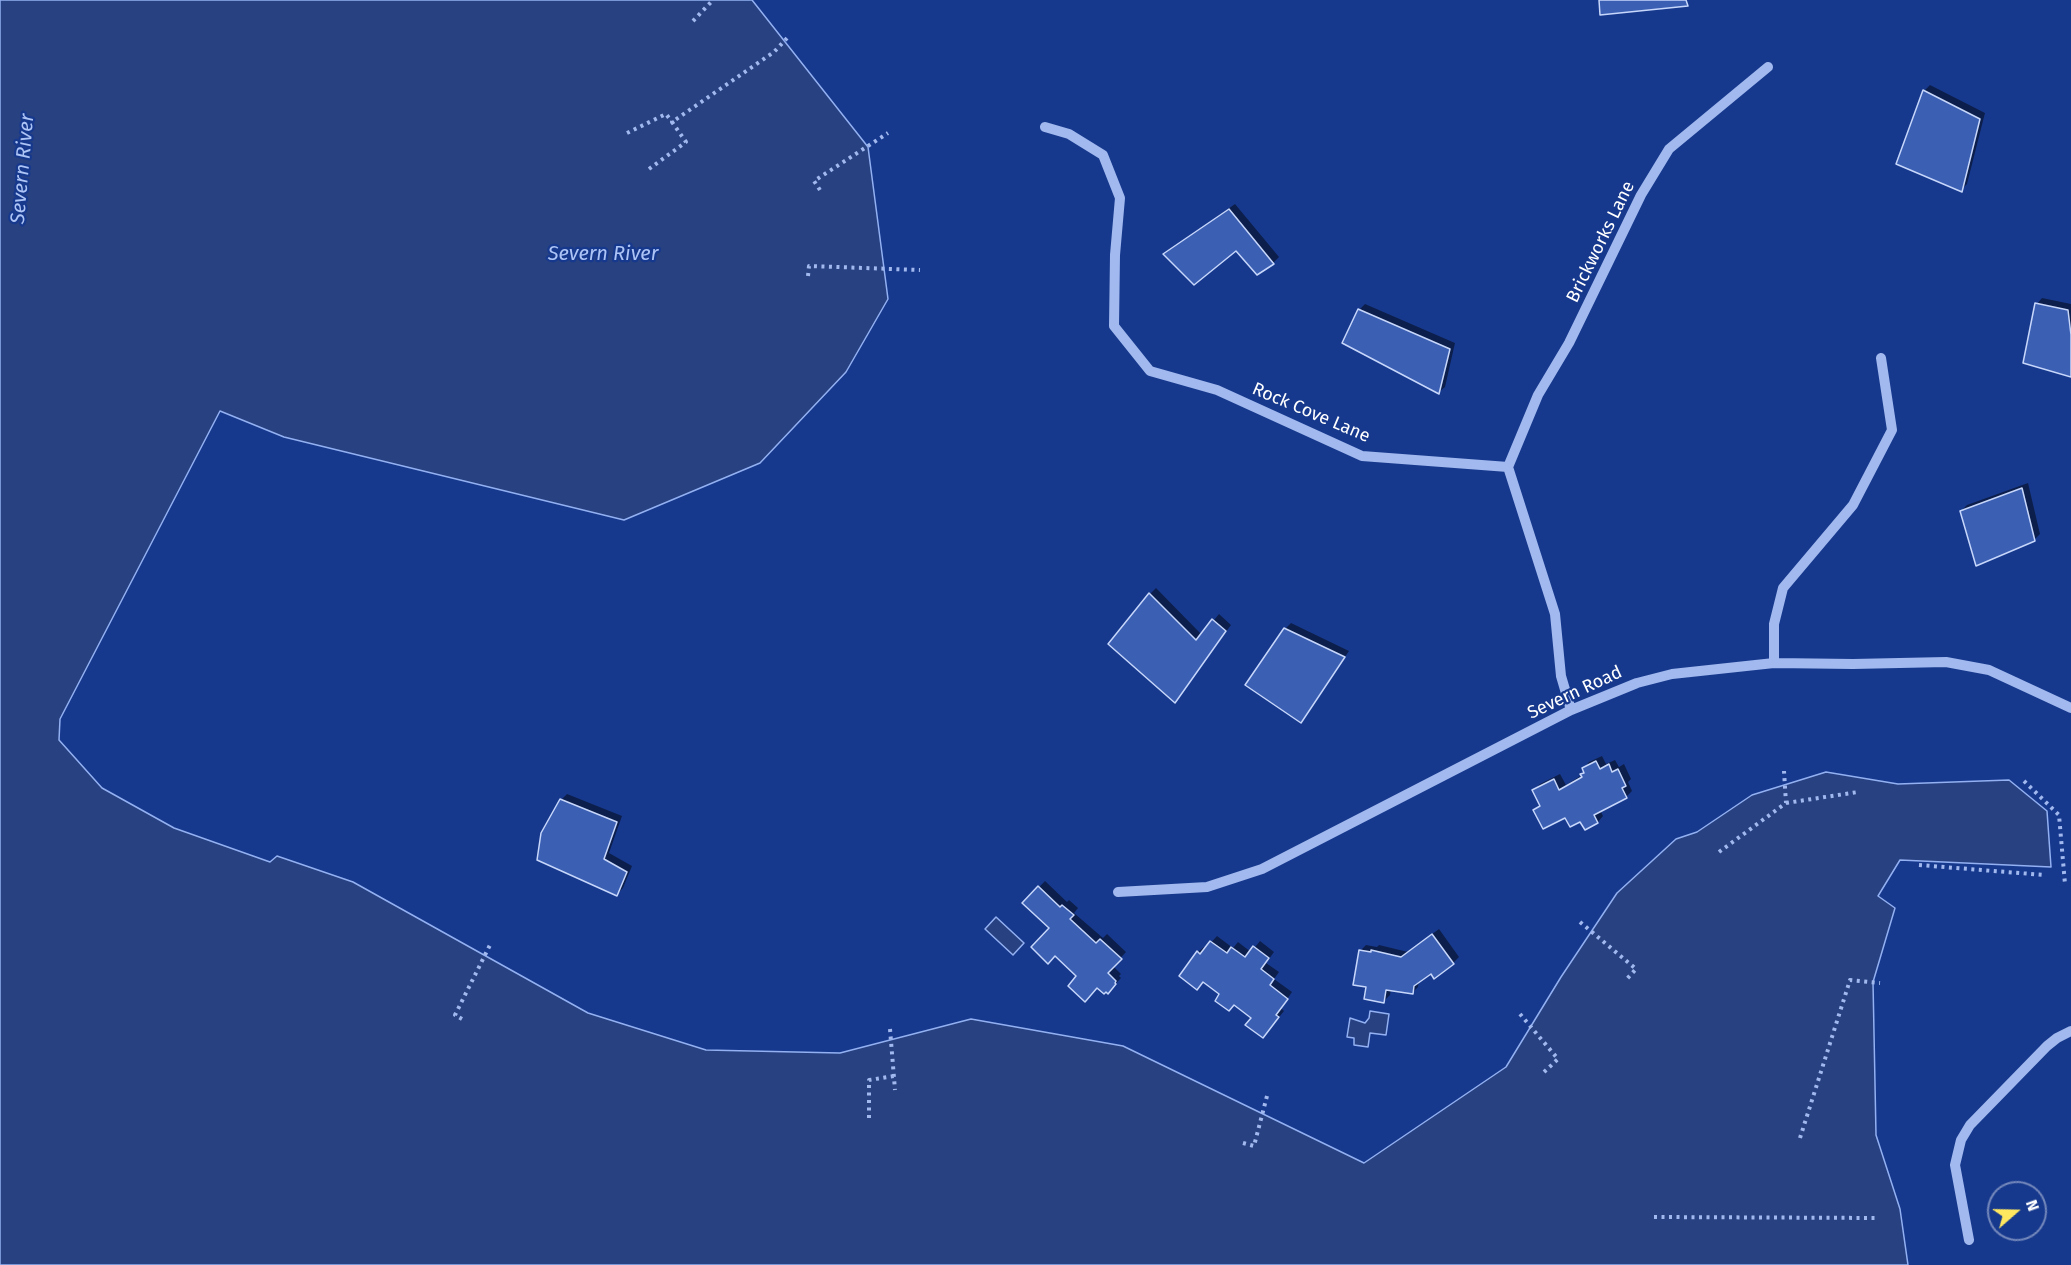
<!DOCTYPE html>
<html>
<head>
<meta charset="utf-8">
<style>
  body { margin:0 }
  #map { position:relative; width:2071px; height:1265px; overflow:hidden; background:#17398d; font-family:"Fira Sans",sans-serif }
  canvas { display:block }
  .north { position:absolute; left:1987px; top:1181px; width:60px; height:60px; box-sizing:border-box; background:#17398d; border:2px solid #7488bb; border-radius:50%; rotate:70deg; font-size:16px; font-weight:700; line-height:24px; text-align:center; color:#fff }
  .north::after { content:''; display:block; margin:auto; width:21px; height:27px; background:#ffe85f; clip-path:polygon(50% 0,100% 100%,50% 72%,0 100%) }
</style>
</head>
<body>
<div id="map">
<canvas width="2071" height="1265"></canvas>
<div class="north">N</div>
</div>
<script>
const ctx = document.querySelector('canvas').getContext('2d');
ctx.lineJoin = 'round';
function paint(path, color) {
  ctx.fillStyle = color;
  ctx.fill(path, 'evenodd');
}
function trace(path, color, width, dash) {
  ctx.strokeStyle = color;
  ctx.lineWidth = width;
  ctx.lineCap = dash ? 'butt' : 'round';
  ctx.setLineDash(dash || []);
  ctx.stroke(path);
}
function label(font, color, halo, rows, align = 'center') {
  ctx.font = font + ' "Fira Sans",sans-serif';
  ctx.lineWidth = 4.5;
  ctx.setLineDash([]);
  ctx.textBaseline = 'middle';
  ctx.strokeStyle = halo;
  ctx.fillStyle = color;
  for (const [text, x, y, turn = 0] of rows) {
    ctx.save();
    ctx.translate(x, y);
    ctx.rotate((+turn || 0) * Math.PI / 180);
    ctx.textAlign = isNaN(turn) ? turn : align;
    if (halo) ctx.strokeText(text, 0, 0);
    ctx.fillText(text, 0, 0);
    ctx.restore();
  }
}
const water = new Path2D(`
  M0,0H752L868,147L888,299L846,372L760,463L624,520L284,437L220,411L60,719L59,740L102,788L174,828L270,862L277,856L353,882L588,1013L706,1050L840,1053L971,1019L1123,1046L1364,1163L1506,1067L1561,977L1617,893L1676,839L1697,832L1752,795L1826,772L1898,784L2009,780L2047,811L2051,867L1900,860L1878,896L1895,908L1873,982L1876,1135L1900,1209L1908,1265H0Z
  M996,917L1024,943L1013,955L985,929Z
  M1370,1011L1389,1014L1386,1035L1370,1033L1368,1047L1354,1045V1038L1347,1037L1350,1018L1365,1023L1369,1018Z`);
const shadow = new Path2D(`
  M1930,85L1985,113L1967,184L1961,190L1924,91Z
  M1235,204L1279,257L1273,263L1236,249L1165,254Z
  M2042,298L2071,304V376L2037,304Z
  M1365,304L1455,343L1445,387L1439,392L1359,310Z
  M2028,483L2040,534L2034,540L1961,511L1967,505Z
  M1156,588L1202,635L1219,614L1231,625L1175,701L1150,594Z
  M1291,623L1349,651L1301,721L1285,629Z
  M1602,756L1606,764L1615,760L1619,767L1624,764L1631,779L1628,782L1632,791L1626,797L1600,810L1603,816L1598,822L1535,810L1541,804L1534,790L1540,784L1560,774L1566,785L1582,775L1585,772L1584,768L1589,762Z
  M567,794L622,816L609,853L632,866L623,888L617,894L542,834L561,800Z
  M1045,881L1067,902L1069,900L1078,908L1074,913L1103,938L1107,934L1126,952L1113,966L1121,974L1119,976L1121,978L1108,992L1079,976L1051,928L1024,903Z
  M1439,929L1459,957L1453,963L1434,976L1431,972L1419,980L1418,987L1412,993L1391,989L1390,995L1384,1001L1367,986L1360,951L1366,945L1377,947L1379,945L1408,952Z
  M1217,936L1233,948L1238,942L1251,952L1260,941L1274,952L1266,963L1279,972L1274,979L1292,992L1281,1008L1284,1011L1263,1037L1253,1018L1222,994L1198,952L1204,947L1206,948Z`);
const building = new Path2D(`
  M1599,0H1686L1688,6L1600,15Z
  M1923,90L1980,119L1962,192L1896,164Z
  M1229,209L1274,264L1257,275L1236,251L1194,285L1163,254Z
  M2035,303L2068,310L2071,335V377L2023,363Z
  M1358,309L1450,349L1439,394L1342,343Z
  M2022,488L2035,541L1976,566L1960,511Z
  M1149,593L1196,640L1212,619L1226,631L1175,703L1108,644Z
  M1284,628L1345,657L1301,723L1245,685Z
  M1596,761L1600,769L1609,764L1612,772L1618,769L1626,786L1622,788L1627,798L1594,815L1598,823L1585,830L1580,822L1570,827L1565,818L1543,829L1533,810L1540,806L1532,790L1554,779L1559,790L1582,777L1580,774L1584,773L1582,768Z
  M560,799L617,822L604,859L627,872L617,896L537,860L541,833Z
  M1038,886L1060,907L1062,905L1074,915L1070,919L1096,943L1100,939L1122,959L1108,973L1116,981L1115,983L1116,984L1108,994L1106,992L1104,994L1097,988L1085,1002L1068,986L1076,976L1055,956L1048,964L1031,947L1049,928L1022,903Z
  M1432,934L1454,964L1434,979L1431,974L1414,986L1413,994L1386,990L1384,1003L1364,999L1366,987L1353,985L1359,950L1371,952V950L1401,957Z
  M1210,941L1227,953L1231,947L1245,957L1253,946L1269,958L1261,969L1274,979L1270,985L1288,999L1276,1015L1279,1017L1263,1038L1245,1025L1251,1018L1234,1005L1229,1011L1215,1001L1219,994L1203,982L1197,990L1179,976L1197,951L1200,954Z`);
const path = new Path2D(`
  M693,21L713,0
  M627,133L666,114L672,122
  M649,169L686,142L672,122L774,52L788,37
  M820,190L814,181L888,133
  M808,276L809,266L920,270
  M2024,781L2059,815L2065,884
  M1786,803L1858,792
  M1719,852L1786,803L1784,771
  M1919,865L2044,875
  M1580,922L1636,969L1626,980
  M1520,1014L1558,1059L1543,1073
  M462,1019L455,1015L490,945
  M890,1029L895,1090
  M869,1118V1080L894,1076
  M1800,1138L1850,980L1880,983
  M1243,1143L1254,1146L1267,1096
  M1654,1217L1879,1218`);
const minor = new Path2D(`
  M1045,127L1069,134L1103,155L1120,198L1115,255L1114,326L1150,371L1217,390L1362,456L1508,467
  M1508,467L1538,395L1569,343L1641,195L1669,149L1768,67
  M1508,467L1555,614L1561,676L1571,710
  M1774,663V624L1783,588L1853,505L1892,430L1881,358
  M1118,892L1207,887L1262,869L1571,710L1637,683L1672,674L1774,663L1853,664L1946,662L1989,670L2071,708
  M1969,1240L1955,1165L1961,1140L1970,1125L2047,1046L2057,1038L2071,1031`);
const streetNames = [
  ["Brickworks Lane",1601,242,-64],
  ["Rock Cove Lane",1311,413,23],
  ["Severn Road",1575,693,-25]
];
const waterNames = [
  ["Severn River",23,169,-85],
  ["Severn River",603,254]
];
paint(water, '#284180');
trace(water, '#93b1f2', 1.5);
paint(shadow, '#0007');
paint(building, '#3b5fb3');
trace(building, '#c7d7fb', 1.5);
trace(path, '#a1b9ef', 4, [3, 4.5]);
trace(minor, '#a1b9ef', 10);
label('18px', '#fff', '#17398d', streetNames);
label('italic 20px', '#adc4f6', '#17398d', waterNames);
</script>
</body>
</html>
